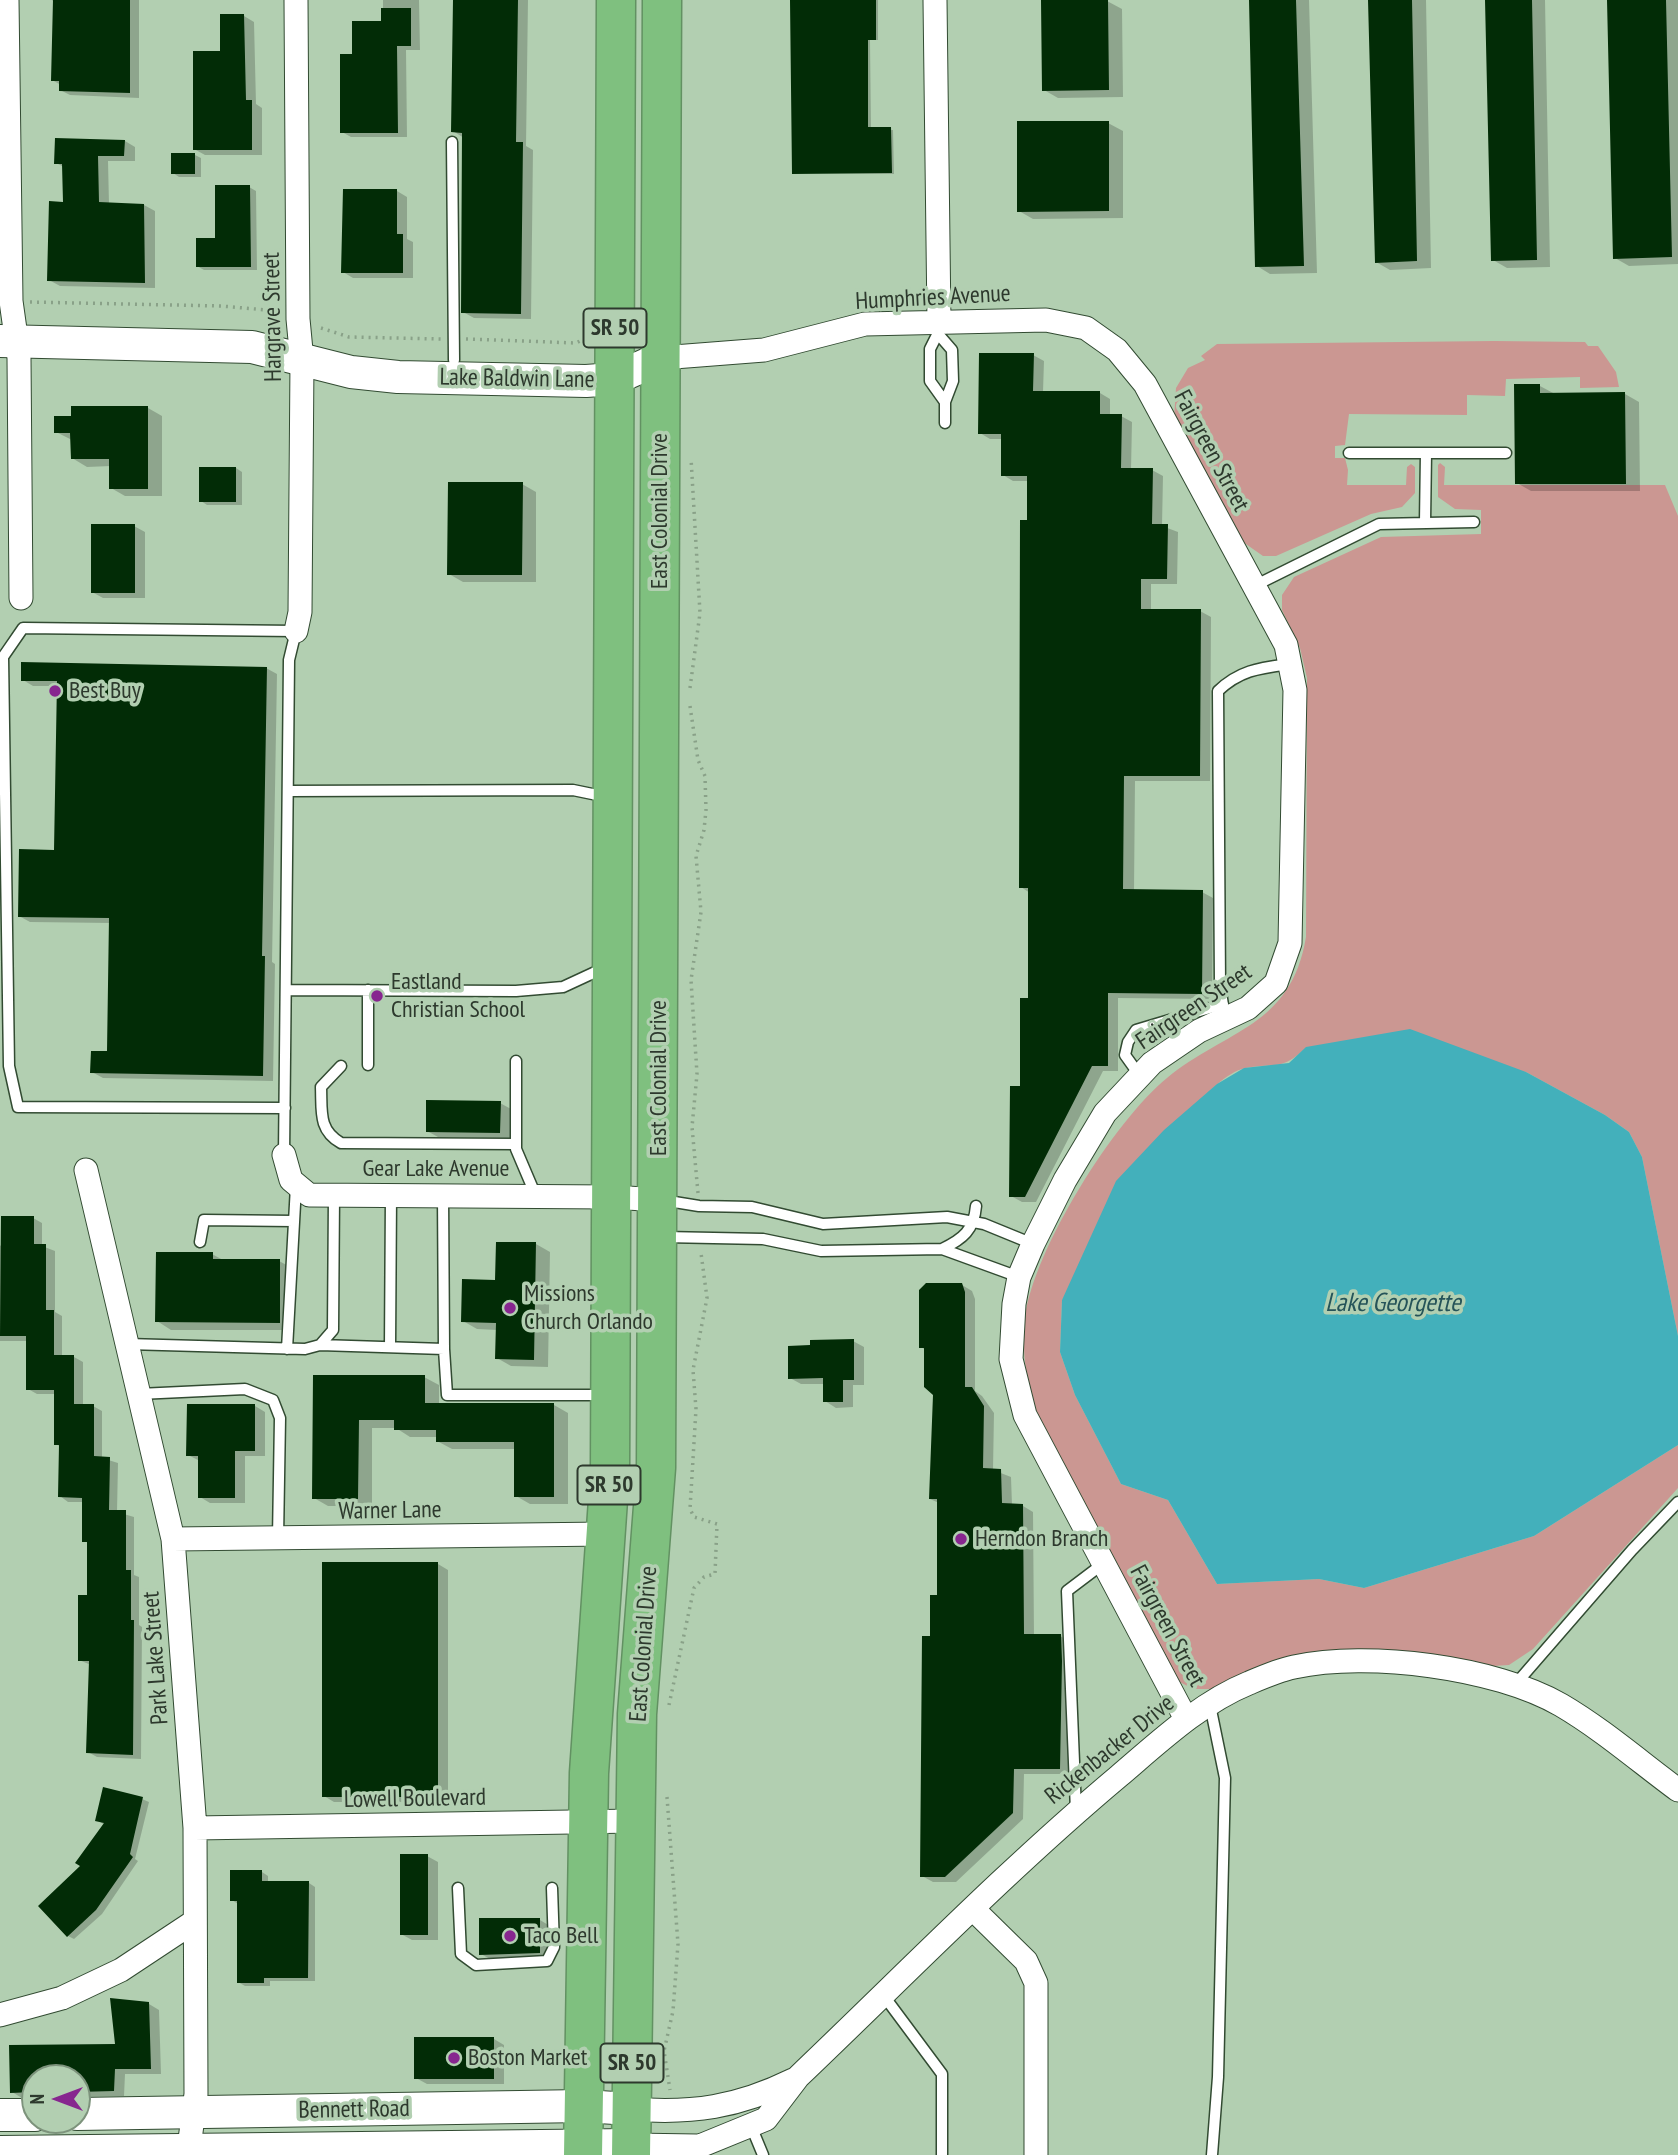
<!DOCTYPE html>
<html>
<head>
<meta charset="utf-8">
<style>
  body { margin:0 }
  #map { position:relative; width:1678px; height:2155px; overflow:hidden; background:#b2cfb1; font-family:"PT Sans Narrow",sans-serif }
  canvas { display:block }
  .north { position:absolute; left:21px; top:2064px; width:70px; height:70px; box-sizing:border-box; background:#b2cfb1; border:2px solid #7d937c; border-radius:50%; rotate:270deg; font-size:19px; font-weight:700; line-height:28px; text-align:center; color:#2d392d }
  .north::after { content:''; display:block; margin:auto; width:24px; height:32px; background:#87268f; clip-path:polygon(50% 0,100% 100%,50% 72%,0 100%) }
</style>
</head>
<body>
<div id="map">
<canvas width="1678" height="2155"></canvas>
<div class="north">N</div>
</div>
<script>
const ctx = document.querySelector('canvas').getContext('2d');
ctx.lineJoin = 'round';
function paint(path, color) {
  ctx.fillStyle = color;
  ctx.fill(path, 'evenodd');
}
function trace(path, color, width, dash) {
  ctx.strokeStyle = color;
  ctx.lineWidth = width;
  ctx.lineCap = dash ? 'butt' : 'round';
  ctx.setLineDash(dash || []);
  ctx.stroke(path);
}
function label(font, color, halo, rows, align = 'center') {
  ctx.font = font + ' "PT Sans Narrow",sans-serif';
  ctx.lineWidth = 7;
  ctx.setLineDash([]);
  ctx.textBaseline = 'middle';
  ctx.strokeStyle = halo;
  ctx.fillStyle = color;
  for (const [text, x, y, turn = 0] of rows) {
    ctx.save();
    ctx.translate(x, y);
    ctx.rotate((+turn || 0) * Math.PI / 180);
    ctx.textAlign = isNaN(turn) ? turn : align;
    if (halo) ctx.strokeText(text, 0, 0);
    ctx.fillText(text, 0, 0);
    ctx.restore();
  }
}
const green = new Path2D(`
  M1494,341L1585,342L1588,346H1598L1616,372L1619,387L1580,388V377L1506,379L1505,396L1467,395V415L1349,414L1345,445L1335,446V458H1345L1348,470L1347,485H1406L1407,467L1411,464L1415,467V493L1402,507L1371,514L1276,556H1263L1243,542L1174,418L1176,388L1188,368L1205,360L1201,356L1217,344Z
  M1440,463L1445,467L1444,485H1665L1678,516V1336L1642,1157L1629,1132L1605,1115L1526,1072L1307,1047C1280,1072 1277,1062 1246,1068C1225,1072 1207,1095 1192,1109L1062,1300L1060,1352L1075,1395L1121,1484L1168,1500L1217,1584L1319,1579L1364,1588L1534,1536L1678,1445V1488L1533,1649L1509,1665L1493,1666L1407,1652L1211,1689H1193L1176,1680L1039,1421C1027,1387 1021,1354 1025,1317C1034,1249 1114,1121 1167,1078C1227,1029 1291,1027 1306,937L1307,678L1300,648L1282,610V595L1294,577L1381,537L1481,534V510L1455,509L1438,497V465Z`);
const water = new Path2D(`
  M1410,1029L1526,1072L1605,1115L1629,1132L1642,1157L1678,1336V1445L1534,1536L1364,1588L1319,1579L1217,1584L1168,1500L1121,1484L1075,1395L1060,1352L1062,1300L1116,1181L1164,1130L1217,1084L1244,1068L1289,1063L1306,1047Z`);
const shadow = new Path2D(`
  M52,0H139V98L70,95L60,90L61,85L52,80L54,2Z
  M383,0H419L420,50H406L407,137H351L342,132L354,56L383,23Z
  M454,0H528L526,146L533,150L531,319L474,318L463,312L464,138L453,131Z
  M792,0H878V40H870L871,129L893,130L894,174L793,173Z
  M1251,0H1309L1317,273L1270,274L1257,266Z
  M1369,0H1426L1431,268L1390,270L1376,262Z
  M1487,0H1545L1550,267L1507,268L1493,260Z
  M1609,0H1678V264L1629,266L1615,258Z
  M1107,1L1122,9L1123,97L1058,98L1044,90Z
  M244,16L254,22L256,104L262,108V155H205L194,149L222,53Z
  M1108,123L1123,131V218L1033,219L1019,211Z
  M125,141L135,147V161H108L109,204L144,205L155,211V288L60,286L49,280L65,203L64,167L56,163Z
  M195,155L201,158V177H179L173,173Z
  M249,187L256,191L257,270H204L197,266Z
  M397,191L407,197V239L413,242V278H353L343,272Z
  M1033,355L1044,361L1043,392L1100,393L1110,399V415L1121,416L1132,422L1131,470H1152L1163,476L1162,526L1178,532L1177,584H1151V611H1200L1211,617L1210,781H1135L1134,891L1202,892L1213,898L1212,999L1118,998V1071H1103L1036,1202H1022L1011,1196L1029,1000L1030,893L1021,887L1029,481H1013L1003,475V439H990L980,433Z
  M1540,386L1555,394H1625L1639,402L1640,491H1531L1517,483Z
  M148,408L162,416V496H125L111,488V466L87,467L72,458V440L56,432Z
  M236,468L242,472V505H207L201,501Z
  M522,484L536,492V582H463L449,574Z
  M134,526L145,532V598H103L92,592Z
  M266,668L277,674L272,962L275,964L273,1081L103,1078L92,1072L108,1053L111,923L30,922L19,916L56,852L59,686H33L23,680Z
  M500,1103L511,1109L510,1138L438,1137L427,1131Z
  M33,1218L42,1223V1246L55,1251V1312L62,1316V1357H74L83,1362V1406H93L102,1411V1458L118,1463L117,1512L134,1517V1575L139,1577V1625L142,1627L141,1759L97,1757L88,1752L91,1665L79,1660L89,1597V1543L84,1541V1502H68L60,1496L61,1447L56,1444V1394H37L28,1389V1341H0V1246Z
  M536,1244L550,1252L548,1367L511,1366L497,1358V1330L477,1329L463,1321Z
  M212,1254L223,1260L279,1261L294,1269L293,1330H171L157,1321Z
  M962,1285L972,1291L975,1299V1391L982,1396L994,1413L993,1470L1011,1477L1012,1505L1023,1506L1033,1512L1034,1636H1060L1071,1642L1070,1774H1024L1023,1819L956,1882H933L922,1876L932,1638L938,1597L939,1503L930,1499L935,1394L926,1350L921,1347Z
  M853,1341L864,1347V1385H853V1407L836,1408L825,1401V1384H801L790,1378Z
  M314,1376L424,1377L439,1385V1405H554L568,1413V1504H530L516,1496V1449H452L437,1441V1437H410L396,1428H372V1506H328L314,1498Z
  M255,1406L265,1412V1456H245V1503H210L200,1497V1461L188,1455Z
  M438,1564L448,1570V1802H334L324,1796Z
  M142,1799L149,1802L135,1859L138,1861L102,1914L74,1939L68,1936L83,1866L105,1825L97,1820Z
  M427,1856L438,1862V1940H412L401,1934Z
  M262,1872L268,1876V1883H309L315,1887V1981H270V1986H245L238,1982V1904L232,1900Z
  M540,1920L550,1926V1959L492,1960L481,1954Z
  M149,2004L159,2010L161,2074H125L124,2096L77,2097V2078H35V2097L22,2098L12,2092L11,2047L117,2046Z
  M494,2039L504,2045V2084H427L416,2078Z`);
const building = new Path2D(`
  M53,0H130V93L59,91V81H51Z
  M453,0H518L516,142H523L521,314L461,313L462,133L451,132Z
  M790,0H876V40H868V127H891L892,173L792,174Z
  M1041,0H1108L1109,90L1042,91Z
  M1249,0H1296L1304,266L1255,267Z
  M1368,0H1412L1417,261L1375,263Z
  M1485,0H1532L1537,260L1491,261Z
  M1607,0H1666L1672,257L1613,259Z
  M381,8H411V46H397L398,133H340V54H352V21H381Z
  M220,14H244L246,100H252V150H193V51H220Z
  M1017,121H1109V211L1017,212Z
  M55,138L125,140L124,156H98L99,202L144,204L145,283L47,281L49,201L63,202L62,164H54Z
  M171,153H195V174H171Z
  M215,185H250L251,267H196V238H215Z
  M343,189H397V234H403V273H341Z
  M979,353H1034L1033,391H1100V414H1122L1121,468H1153L1152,524H1168L1167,579H1141V609H1201L1200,776H1124L1123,889L1203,890L1202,994L1108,993V1066H1092L1025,1197H1009L1010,1086H1020V998H1028V888H1019L1020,520H1027V476H1001V434H978Z
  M1514,384H1540V393L1625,392L1626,484H1515Z
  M71,406H148V489H109V459H71L70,433H54V416H71Z
  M199,467H236V502H199Z
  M448,482H523L522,575H447Z
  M91,524H135V593H91Z
  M21,662L267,667L262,956H265L263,1076L90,1073L91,1051H107L109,918L18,917L19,849L54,850L57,681H21Z
  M426,1100L501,1101L500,1133L426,1132Z
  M1,1216H34V1244H46V1310H54V1355H74V1404H94V1456L110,1457L109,1510H126V1570H131V1620H134L133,1755L86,1753L89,1661H78V1595H87V1542H82V1498L58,1497L59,1445H54V1390H26V1336H0Z
  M496,1242H536L534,1360L495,1359L496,1323L461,1322L462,1279L495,1280Z
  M156,1252H213V1259H280V1323L155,1322Z
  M926,1283H962L965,1292V1387H972L984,1406L983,1468L1001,1469L1002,1503L1023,1504L1024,1634H1061L1062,1661L1060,1769H1014L1013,1813L945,1877H920L922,1636H930V1595H937V1499H929L933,1395L924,1387V1348H919V1290Z
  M854,1339V1380H843V1402H823V1378L788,1379V1346L810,1345V1340Z
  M313,1375H425V1403H554V1497H514V1442H436V1430H394V1420H359L358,1499H312Z
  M187,1404H255V1451H235V1498H198V1456H186Z
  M322,1562H438V1797H322Z
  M103,1787L143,1797L130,1854L133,1857L96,1910L67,1937L38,1906L80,1866L75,1863L104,1823L95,1821Z
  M400,1854H428V1935H400Z
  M230,1870H262V1881H309L308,1978H264V1983H237V1901H230Z
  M479,1918H540V1953L479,1955Z
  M110,1998L149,2002L151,2069H115L114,2091L77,2092V2078H35V2092L10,2093L9,2045L115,2044Z
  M414,2037H494V2079H414Z`);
const path = new Path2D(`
  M30,302L221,306L278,311
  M321,328L349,337L441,339
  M466,339L576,343L586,338
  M690,688L700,613L691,458
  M690,706L698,760L705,776L706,810L704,830L696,856L701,912L691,980L697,1074L692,1127L698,1193
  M669,1705L694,1588L704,1577L715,1574L717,1524L694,1517L690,1509L696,1409L693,1370L707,1298L701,1253
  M667,1797L678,1944L673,2011L664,2051L670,2090`);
const lane = new Path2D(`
  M452,142L454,360
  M939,331L930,349V381L945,402
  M939,335L952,350L953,381L945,402V423
  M1349,453H1506
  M1425,522L1426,453
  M1254,586L1379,524L1474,522
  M288,791L573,790L607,797
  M286,990L516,991L563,987L604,968
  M368,990V1065
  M1225,1019L1220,985L1218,691C1240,670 1260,668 1289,664
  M516,1061V1149L536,1196
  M341,1066L321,1087C322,1111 318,1130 341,1143L516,1144
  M1140,1076L1125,1055L1128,1042L1136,1030L1223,1004
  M284,1155L289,660L296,631L23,628L3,657L9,1066L18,1107L285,1108
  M662,1200L699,1206L752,1207L823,1224L947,1217L984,1224L1033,1244
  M664,1237L763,1239L821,1251L942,1249L1019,1277
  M200,1242L204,1220L294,1221
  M942,1249C963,1239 974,1230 976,1206
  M127,1344L305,1349L320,1345L333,1330L334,1195
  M320,1345L444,1349L443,1195
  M390,1347L391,1195
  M287,1349L296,1186
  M444,1349L447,1395H604
  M139,1394L245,1389L273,1400L280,1418L278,1538
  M1514,1686L1632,1550L1678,1502
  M1210,1705L1225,1778L1218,2077L1212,2155
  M1076,1811L1067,1591L1104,1563
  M458,1888L461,1954L476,1965L547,1961L554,1947L552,1888
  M884,1996L942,2074V2155
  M751,2126L763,2155`);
const street = new Path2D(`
  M7,0L11,301L19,358L21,598
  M935,0L939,322
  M661,358L764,350L865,324L1046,320L1086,328L1117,350L1145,384L1286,645L1295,690L1290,943L1276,983L1248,1008L1199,1031L1152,1063L1105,1113L1065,1180L1033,1244L1019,1277L1014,1304L1011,1359L1025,1415L1186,1719
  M296,631L300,612L302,361L298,319L296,0
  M284,1155L291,1180L309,1195L612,1197L659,1200
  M86,1170L173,1539L195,1828L196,2094L188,2155
  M173,1539L607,1534
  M195,1828L635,1821
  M974,1910L1026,1961L1036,1983V2155
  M0,2015L62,1998L121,1970L195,1921
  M631,2109C692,2114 738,2107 793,2080
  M631,2145L697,2146
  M678,2155L766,2119L798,2077C904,1976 1007,1870 1119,1776C1159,1742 1200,1703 1249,1683C1263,1677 1279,1670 1294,1667C1369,1651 1495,1667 1561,1705C1602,1729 1640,1762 1678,1790`);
const secondary = new Path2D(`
  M0,341L252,347L351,372L398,377L586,381L614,379L661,358
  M77,2114L583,2106L631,2109
  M0,2115H35
  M0,2152L631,2145`);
const highway = new Path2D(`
  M583,2155L589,1773L610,1471L616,0
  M631,2155L637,1714L656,1468L662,0`);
const markers = [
  [55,691,7,"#87268f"],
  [377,996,7,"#87268f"],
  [510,1308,7,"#87268f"],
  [961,1539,7,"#87268f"],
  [510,1936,7,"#87268f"],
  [454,2058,7,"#87268f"]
];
const shields = [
  [615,328,63],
  [609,1485,63],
  [632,2063,63]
];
const shieldNames = [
  ["SR 50",615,328],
  ["SR 50",609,1485],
  ["SR 50",632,2063]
];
const streetNames = [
  ["Humphries Avenue",933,298,-3],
  ["Hargrave Street",273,317,-91],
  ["Lake Baldwin Lane",517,379,1],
  ["Fairgreen Street",1211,451,62],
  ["East Colonial Drive",660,511,-90],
  ["Fairgreen Street",1194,1007,-34],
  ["East Colonial Drive",659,1078,-90],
  ["Gear Lake Avenue",436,1169],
  ["Warner Lane",390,1511,-1],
  ["Fairgreen Street",1167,1626,62],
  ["East Colonial Drive",644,1644,-86],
  ["Park Lake Street",156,1658,-94],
  ["Rickenbacker Drive",1110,1750,-39],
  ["Lowell Boulevard",415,1799,-1],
  ["Bennett Road",354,2110,-1]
];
const poiNames = [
  ["Best Buy",69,691],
  ["Eastland",391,982],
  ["Christian School",391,1010],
  ["Missions",524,1294],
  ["Church Orlando",524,1322],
  ["Herndon Branch",975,1539],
  ["Taco Bell",524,1936],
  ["Boston Market",468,2058]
];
const waterNames = [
  ["Lake Georgette",1393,1304]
];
paint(green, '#cb9792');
paint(water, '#43b0bb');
paint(shadow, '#0003');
paint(building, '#022c06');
trace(lane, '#324b32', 13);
trace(street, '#324b32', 25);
trace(secondary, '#324b32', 34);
trace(highway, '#629162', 41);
trace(path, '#89a188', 3.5, [2, 5]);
trace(lane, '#fff', 10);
trace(street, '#fff', 23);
trace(secondary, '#fff', 32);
trace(highway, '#7fc07f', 38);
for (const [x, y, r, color] of markers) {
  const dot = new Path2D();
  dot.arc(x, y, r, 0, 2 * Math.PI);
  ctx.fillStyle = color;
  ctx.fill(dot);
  trace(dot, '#b2cfb1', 2.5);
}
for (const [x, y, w] of shields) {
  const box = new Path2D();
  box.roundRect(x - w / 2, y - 19.5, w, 39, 5);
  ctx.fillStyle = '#b2cfb1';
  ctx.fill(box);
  trace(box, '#2d392d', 2);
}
label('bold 23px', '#2d392d', null, shieldNames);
label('24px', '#2d392d', '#b2cfb1', streetNames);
label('24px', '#2d392d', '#b2cfb1', poiNames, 'left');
label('italic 26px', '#255459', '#b2cfb1', waterNames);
</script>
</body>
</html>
